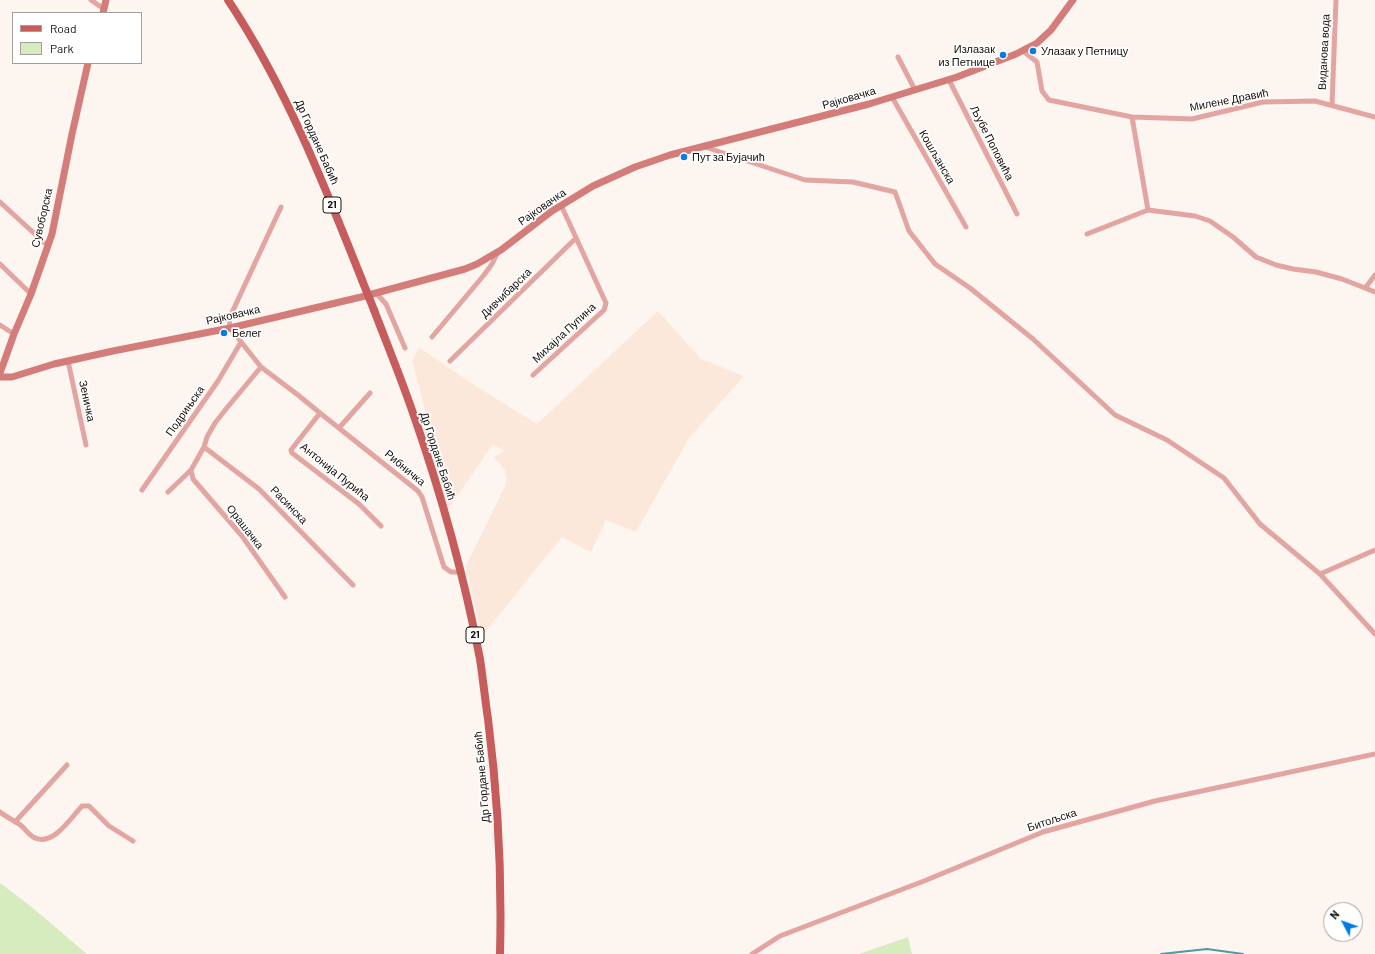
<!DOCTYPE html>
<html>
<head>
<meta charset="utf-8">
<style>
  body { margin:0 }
  #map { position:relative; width:1375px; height:954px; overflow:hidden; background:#fdf5f0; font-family:Barlow,sans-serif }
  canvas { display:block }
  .legend { position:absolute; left:12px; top:12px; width:130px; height:52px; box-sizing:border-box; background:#fff; border:1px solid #a29f9e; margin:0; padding:5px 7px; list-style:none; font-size:12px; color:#16100c }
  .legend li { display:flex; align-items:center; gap:8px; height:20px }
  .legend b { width:20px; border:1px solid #a29f9e }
  .north { position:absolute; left:1323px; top:902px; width:40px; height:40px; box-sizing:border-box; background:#fff; border:1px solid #a29f9e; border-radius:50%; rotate:311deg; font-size:11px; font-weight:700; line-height:16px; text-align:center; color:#16100c }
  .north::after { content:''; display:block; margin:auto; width:14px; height:18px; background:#047be2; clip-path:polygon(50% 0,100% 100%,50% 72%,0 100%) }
</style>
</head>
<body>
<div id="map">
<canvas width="1375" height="954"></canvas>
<ul class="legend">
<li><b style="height:5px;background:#c65c5b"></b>Road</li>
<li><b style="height:11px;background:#d6ecbe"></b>Park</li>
</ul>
<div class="north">N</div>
</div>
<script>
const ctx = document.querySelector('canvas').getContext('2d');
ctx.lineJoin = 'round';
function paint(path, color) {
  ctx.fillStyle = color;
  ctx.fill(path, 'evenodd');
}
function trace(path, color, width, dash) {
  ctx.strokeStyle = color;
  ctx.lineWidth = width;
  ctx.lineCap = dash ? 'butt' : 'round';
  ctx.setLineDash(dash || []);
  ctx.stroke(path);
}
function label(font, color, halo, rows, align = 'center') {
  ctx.font = font + ' Barlow,sans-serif';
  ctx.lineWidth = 3.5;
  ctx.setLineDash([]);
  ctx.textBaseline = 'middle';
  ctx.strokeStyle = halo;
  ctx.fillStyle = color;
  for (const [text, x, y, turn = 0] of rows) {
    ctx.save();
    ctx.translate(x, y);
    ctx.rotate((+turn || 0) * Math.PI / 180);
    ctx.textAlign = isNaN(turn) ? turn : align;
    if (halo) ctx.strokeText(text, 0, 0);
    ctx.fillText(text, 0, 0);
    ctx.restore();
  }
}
const built = new Path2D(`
  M658,311L701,359L744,376L689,438L636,532L606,520L591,552L562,537L482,636L466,566L507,482L505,470L494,457L504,451L493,444L447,511L423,428L429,425L412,360L420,348L474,385L537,424Z`);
const green = new Path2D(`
  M0,883L28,904L87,954H0Z
  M908,937L912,954H859Z`);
const stream = new Path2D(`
  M1161,954L1207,949L1243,954`);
const street = new Path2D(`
  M91,0L104,9
  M1023,51L1037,62L1042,91L1049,100L1132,117L1192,119L1263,102L1315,101L1375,117
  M898,57L915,90
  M949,80L1017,214
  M892,97L966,227
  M1332,105L1336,0
  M1132,117L1148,210
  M705,147L805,180L853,182L895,192L909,231L935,264L970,288L1033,339L1115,415L1167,440L1224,478L1260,524L1320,574L1375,634
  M0,202L48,246
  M281,207L229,319L230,328L261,367L298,395L320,413L418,491L422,497L444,567L451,572H460
  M1087,234L1148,210L1195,216L1210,221L1233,237L1256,257L1276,265L1293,269L1316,272L1342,279L1375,292
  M0,264L31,294
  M1366,287L1375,275
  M376,293L386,304L405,348
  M0,325L14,334
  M432,337L484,275L492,264L498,252
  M68,361L86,445
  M450,361L576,238
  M533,375L604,310L606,303L561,205
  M320,413L291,450L292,453L359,504L381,526
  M339,428L370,393
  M204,447L259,489L353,585
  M191,470L193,479L242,536L285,597
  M142,490L218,381L241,342
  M168,492L191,470L204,447L207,437L215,423L226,409L261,367
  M1320,574L1375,550
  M0,812C6,817 13,820 19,824C24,827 27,833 33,837C52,848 70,819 82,806H89L109,826L133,841
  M15,822L67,765
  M752,954L780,936L924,881L1043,832L1155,801L1375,754`);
const secondary = new Path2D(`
  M103,13L106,0
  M0,373L14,334L31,294L52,234L72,134L88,63
  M0,377H12L54,364L113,351L230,328L361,297L465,269L477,264L501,250L552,211L593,186L635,167L670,155L869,104L957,77L1016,54L1037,43L1051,30L1073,0`);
const primary = new Path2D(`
  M228,0C286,87 324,184 362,280
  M374,310C387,344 401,378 413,413C441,493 464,576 480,659C483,679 485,699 488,719C498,797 502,875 500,954`);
const primaryBridge = new Path2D(`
  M362,280L374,310`);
const markers = [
  [1033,51,4,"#047be2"],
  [1003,55,4,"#047be2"],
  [684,157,4,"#047be2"],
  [224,333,4,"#047be2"]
];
const shields = [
  [332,205,18],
  [475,635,18]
];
const shieldNames = [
  ["21",332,205],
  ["21",475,635]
];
const poiNames = [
  ["Излазак",995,49,"right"],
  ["из Петнице",995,62,"right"],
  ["Улазак у Петницу",1041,51],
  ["Пут за Бујачић",692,157],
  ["Белег",232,333]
];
const streetNames = [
  ["Виданова вода",1324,52,-87],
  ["Рајковачка",849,98,-16],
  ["Милене Дравић",1229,100,-11],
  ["Др Гордане Бабић",317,142,66],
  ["Љубе Поповића",992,143,63],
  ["Кошљанска",937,157,60],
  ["Рајковачка",542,207,-35],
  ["Сувоборска",42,218,-77],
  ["Дивчибарска",506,293,-44],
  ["Рајковачка",233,315,-13],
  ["Михајла Пупина",564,333,-43],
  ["Зеничка",87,401,78],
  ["Подрињска",185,411,-55],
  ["Др Гордане Бабић",438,456,72],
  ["Рибничка",405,468,40],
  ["Антонија Пурића",335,472,39],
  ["Расинска",289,505,46],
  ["Орашачка",245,527,52],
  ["Др Гордане Бабић",482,777,-95],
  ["Битољска",1052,820,-18]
];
paint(built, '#fce8da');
paint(green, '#d6ecbe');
trace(stream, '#4f99a0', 2);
trace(street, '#e2a5a2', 5);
trace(secondary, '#d37c79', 7);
trace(primary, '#c65c5b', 8);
trace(primaryBridge, '#c65c5b', 8);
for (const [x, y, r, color] of markers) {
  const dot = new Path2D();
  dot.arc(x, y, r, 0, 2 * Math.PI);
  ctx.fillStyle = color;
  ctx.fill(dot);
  trace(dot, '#fff', 1.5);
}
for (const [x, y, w] of shields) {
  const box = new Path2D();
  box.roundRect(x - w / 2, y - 8, w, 16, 3);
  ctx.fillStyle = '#fff';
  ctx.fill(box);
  trace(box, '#16100c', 1);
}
label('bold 10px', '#16100c', null, shieldNames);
label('11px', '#16100c', '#fff', poiNames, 'left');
label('11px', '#16100c', '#fff', streetNames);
</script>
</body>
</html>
